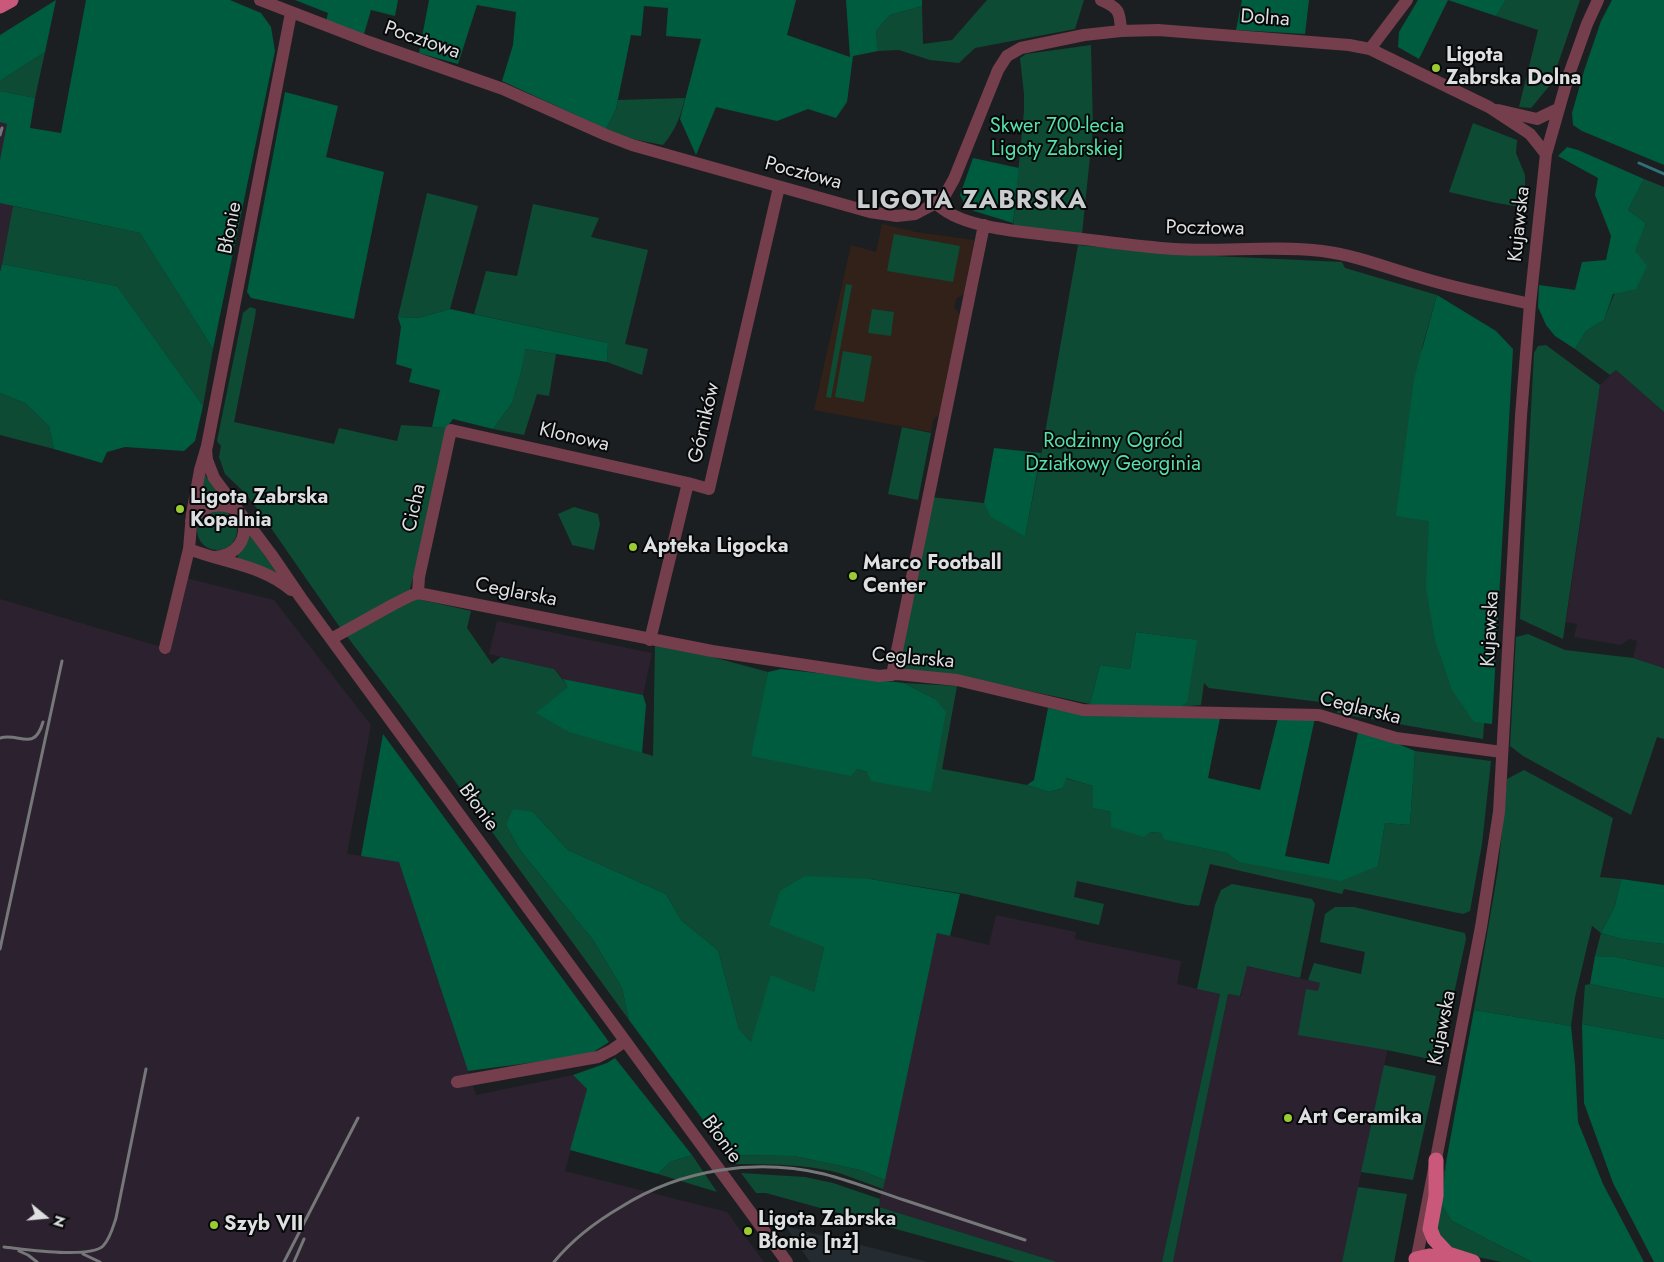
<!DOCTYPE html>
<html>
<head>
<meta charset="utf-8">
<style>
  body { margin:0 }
  #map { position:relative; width:1664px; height:1262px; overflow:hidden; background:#1c1f21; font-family:Jost,sans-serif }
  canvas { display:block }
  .north { position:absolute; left:20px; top:1192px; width:50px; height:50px; -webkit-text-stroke:4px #070809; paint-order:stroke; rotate:107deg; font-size:14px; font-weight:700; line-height:20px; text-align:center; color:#dedfe1 }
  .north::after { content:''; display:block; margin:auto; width:18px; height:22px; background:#dedfe1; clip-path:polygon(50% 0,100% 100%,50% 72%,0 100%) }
</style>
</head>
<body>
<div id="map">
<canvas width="1664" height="1262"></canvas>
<div class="north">N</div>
</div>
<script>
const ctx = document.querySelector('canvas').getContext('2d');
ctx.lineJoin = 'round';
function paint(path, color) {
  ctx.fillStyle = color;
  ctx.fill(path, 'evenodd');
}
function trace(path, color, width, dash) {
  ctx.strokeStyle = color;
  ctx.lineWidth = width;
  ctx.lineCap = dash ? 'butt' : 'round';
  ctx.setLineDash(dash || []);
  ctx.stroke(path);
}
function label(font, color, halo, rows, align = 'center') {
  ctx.font = font + ' Jost,sans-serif';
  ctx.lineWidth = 4;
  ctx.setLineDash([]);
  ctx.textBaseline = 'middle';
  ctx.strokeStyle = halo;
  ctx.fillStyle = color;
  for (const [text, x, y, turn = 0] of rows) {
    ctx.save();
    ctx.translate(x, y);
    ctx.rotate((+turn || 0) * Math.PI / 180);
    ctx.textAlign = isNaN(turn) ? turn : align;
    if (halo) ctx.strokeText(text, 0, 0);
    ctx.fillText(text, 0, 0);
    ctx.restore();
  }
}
const built = new Path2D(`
  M785,1226L928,1262H810Z`);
const industrial = new Path2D(`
  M0,91L35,98L0,272Z
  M1616,370L1664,412V668L1633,658L1637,641L1630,639L1621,645L1574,637L1577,624L1566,622L1600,385Z
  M182,577L274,600L371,725L347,854L399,861L476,1095L573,1075L587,1089L565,1171L727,1212L764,1262H0V599L165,648Z
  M497,621L652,653L643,695L563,679L554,669L489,654Z
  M996,915L1076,932L1075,939L1181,961L1177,984L1220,994L1162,1262H1057L878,1207L937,933L989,945Z
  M1246,966L1398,1001L1342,1262H1173L1228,994L1241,996Z`);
const education = new Path2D(`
  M882,224L916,232L974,240L964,294L956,299L954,308L963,317L942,412L933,420L931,432L814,410L851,245L876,252Z`);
const green = new Path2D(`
  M987,0H1084L1075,29L975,48L959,63L930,60L899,50L878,51L876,31L890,15L922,6L923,44L952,40Z
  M1506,0H1580L1551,84L1531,108L1519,107L1538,30L1496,16Z
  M1091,45L1093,128L1082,234L1013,226L1024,111V94L1020,58L1026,54Z
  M45,52L35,98L0,91V81Z
  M685,98C681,116 675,131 663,145L627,138L606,129L616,109L618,100Z
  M1473,123L1517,140L1516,153L1525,175V208L1492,202L1449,192Z
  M1644,179L1664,187V412L1616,370L1610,375L1575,349L1586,331L1604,320C1616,287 1633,256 1646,223L1628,210Z
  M427,193L478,206L450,309L418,318L398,317Z
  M533,204L599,218L591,237L648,250L625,344L648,349L642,375L607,362L608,343L474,314L486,271L517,276Z
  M13,206L140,233L213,349L203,406L117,286L2,264Z
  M894,234L960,246L953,282L887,271Z
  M1078,245L1172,254L1342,262L1345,268L1437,295L1422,348L1510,363L1483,739L1337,713L1338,707L1320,702L1209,688L1204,683L1201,705L1180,707L1189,639L1136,632L1130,669L1100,665L1090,704L997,684L897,670L931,497L984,503L992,517L1025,537L1042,450Z
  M846,284L852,285L831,398L826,397Z
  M250,307L256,309L255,317L234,422L334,444L339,428L397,441L401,425L446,428L427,521L410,589L422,600L471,611L467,628L492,664L501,657L554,669L568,686L627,748L653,756L655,645L705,655L768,672L752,756L857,769L867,772L935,699L904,683L957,686L942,769L1027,785L1049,792L1063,788L1065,778L1093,786V808L1111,812L1150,832L1161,833L1166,840L1227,853L1239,862L1378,866L1385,823L1410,825L1415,751L1491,761L1482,844L1470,911L1463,914L1344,889L1342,894L1210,864L1199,906L1187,905L1077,881L1074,897L1104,904L1099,925L965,894L870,879L824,947L814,993L751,1042L739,1029L718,950L681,920L666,894L568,850L533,812L506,825L520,850L593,940L622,988L629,1020L401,707L339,626L262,515L245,493L225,474L219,457L221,446L217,441L243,313Z
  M872,309L894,312L891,336L868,333Z
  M1546,345L1600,385L1563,639L1520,619L1534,353L1538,346Z
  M524,349L556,354L549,396L537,394L524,435L493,429L512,403L521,373Z
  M843,351L872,356L864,402L835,397Z
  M0,393L25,403L49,426L54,449L0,435Z
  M902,427L931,433L918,500L888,494Z
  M205,475L221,497L202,503L200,502Z
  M574,507L598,514L600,524L594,550L572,545L571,542L558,514Z
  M197 530a20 20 0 1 1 40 0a20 20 0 1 1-40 0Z
  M249,535H251L277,574L238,559V555Z
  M1528,634L1565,650L1633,658L1664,668V739L1657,737L1631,815L1523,756L1510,746L1516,637Z
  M1524,770L1613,818L1600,877L1621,879L1615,906L1601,933L1622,939L1664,944V967L1616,957L1595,956L1601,933L1592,926L1575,997L1571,1026L1474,1010L1498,870L1507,779Z
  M1232,884L1312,899L1315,904L1300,978L1247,966L1240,996L1228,994L1173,1262H1162L1220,994L1197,989L1215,905L1221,890Z
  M1335,907H1354L1465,933L1466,939L1439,1061L1387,1050L1298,1035L1306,989L1318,991L1320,983L1308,980L1314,963L1361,974L1365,952L1320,942L1325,914Z
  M1590,984L1664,999V1039L1582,1024L1585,985Z
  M1384,1065L1436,1076L1413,1180L1361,1172Z
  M692,1155L717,1192L658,1174L670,1162Z
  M729,1155L794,1156L860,1170L885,1180L883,1189C868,1184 854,1178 839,1173C805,1164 770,1164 736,1164Z
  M1447,1157L1441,1204L1452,1221L1532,1262H1502L1453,1252L1433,1228Z
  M741,1173L805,1177L833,1183L880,1199L879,1207L1057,1262H1015L766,1193H756Z
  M1358,1187L1407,1194L1394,1262H1342Z`);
const forest = new Path2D(`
  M56,0L45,52L0,81V35Z
  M86,0H230L261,13L271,27L275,51L213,349L140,233L0,203V160L7,124L0,122V91L35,98L30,128L61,133Z
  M295,0H398L395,16L371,10L364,34L326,21L328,13Z
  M429,0H796L787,35L850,57L846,0H922V6L890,15L876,31L878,51L853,56L847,102L836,118L808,109L777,121L716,107L696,155L680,119L701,39L666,36L668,8L644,6L641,36L631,35L616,109L606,129L502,81L513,45L516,12L477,5L458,64L419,53Z
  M1242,0H1309L1305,34L1236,30Z
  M1418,0H1506L1496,16L1448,0L1419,59L1398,47L1399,32Z
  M1612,0H1664V165L1582,131L1573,125L1572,113L1584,71L1601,21Z
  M285,92L338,106L326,157L384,172L354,319L251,298L247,292Z
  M1567,147L1578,150L1644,179L1628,210L1646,223L1635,251L1647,266L1636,289L1613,294L1604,320L1586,331L1575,349L1555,336L1546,325L1538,307L1539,285L1575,290L1582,262L1606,260L1611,236L1595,195L1598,178L1558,156Z
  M973,158L1019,168L1013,223L974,211L965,205L960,195Z
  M2,264L117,286L203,406L195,441L184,451L125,447L107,452L102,463L54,449L49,426L25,403L0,393V272Z
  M1437,295L1496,331L1513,349L1492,724L1474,722L1452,690L1435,640L1426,587L1429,521L1396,516L1414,379Z
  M450,309L608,343L607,362L525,349L521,373L512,403L493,429L453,419L446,428L432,427L440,390L409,382L412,369L396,364L401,327L398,317L418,318Z
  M994,448L1041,453L1025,537L991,517L984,503Z
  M1136,632L1197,640L1187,702L1180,707H1126L1090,704L1100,665L1130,669Z
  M781,669L904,683L935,699L946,712L931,792L871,781L867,772L857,769L851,776L751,756L768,672Z
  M563,679L643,695L646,705L642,753L569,732L536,713L568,687Z
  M1048,708L1090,716L1220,718L1208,778L1260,790L1278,718H1315L1285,856L1329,864L1358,732L1391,741L1415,751L1410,825L1385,823L1378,866L1341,881L1239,862L1227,853L1165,840L1161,833L1150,832L1144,837L1111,827V812L1093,808V786L1066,778L1063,788L1049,792L1027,785L1034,780Z
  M383,734L609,1042L589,1055L468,1071L399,862L361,856Z
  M513,809L533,812L568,850L666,894L681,920L718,950L739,1029L751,1042L771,975L814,992L824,947L769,925L780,891L805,876L870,879L960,894L950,936L937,933L885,1180L860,1170L794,1156L729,1155L629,1020L622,988L593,940L520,850L506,825Z
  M1621,879L1664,885V944L1622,939L1601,933L1615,906Z
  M1595,956L1616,957L1664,967V999L1590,984Z
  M1474,1010L1571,1026L1575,1065L1578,1122L1603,1184L1644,1262H1532L1452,1221L1441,1204L1447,1157Z
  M1582,1024L1664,1039V1262H1654L1613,1183L1584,1103Z
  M615,1058L692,1155L670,1162L658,1174L570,1150L587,1089L573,1075L607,1063Z`);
const stream = new Path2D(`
  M1639,163L1664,174`);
const minor = new Path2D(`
  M260,0L369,42L503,89L606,135L632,145L870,212L897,216L915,214L936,203L945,195L954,179L998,70L1007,56L1021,48L1084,35L1121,31L1158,30L1349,45L1370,49L1489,107L1530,134L1546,154
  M1101,0C1119,8 1120,11 1121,31
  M1370,49L1407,0
  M1498,110L1537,119L1558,109
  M936,203C958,227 1016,231 1047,235C1089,239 1132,246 1174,249C1223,252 1273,245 1322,251C1354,255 1385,267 1416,276C1453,288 1492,295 1530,304
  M206,449L207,460L214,478L271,554L301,598L787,1262
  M191,521C204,504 220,501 239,511
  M189,549C224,563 262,565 291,590
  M215,557C237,555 249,539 242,517
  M418,593L419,577L451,430L688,483
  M331,639L394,604L410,596L418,593L712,651L879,676L897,674L957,680L1083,710L1319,715L1396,738L1502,752
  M650,640L688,483L709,489L779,187
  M165,648L189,549L192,514L200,470L207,446L291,13
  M892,675L984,225
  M457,1082L598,1057L612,1050L625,1041
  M1416,1262L1481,927L1499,812L1521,416L1530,304L1546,154L1568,77L1587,24L1598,0`);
const major = new Path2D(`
  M0,6L11,0
  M1436,1160V1196L1430,1229L1434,1239L1448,1254L1473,1262
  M1416,1259L1429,1256L1454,1259`);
const rail = new Path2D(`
  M0,135L2,128
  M0,738C19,732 34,753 43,722
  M0,949L62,661
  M4,1247C24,1249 89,1259 103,1246C110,1239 113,1227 116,1218L146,1069
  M19,1251L28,1255L37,1262
  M83,1254L100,1262
  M284,1262L358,1118
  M294,1262L304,1239
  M554,1262C572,1240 597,1221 621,1207C681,1169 756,1158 824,1174C851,1181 877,1191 904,1200C944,1213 985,1227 1025,1240`);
const markers = [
  [1436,68,5,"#9bcb33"],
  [180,509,5,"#9bcb33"],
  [633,547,5,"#9bcb33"],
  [853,576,5,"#9bcb33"],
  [1288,1118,5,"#9bcb33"],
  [214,1225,5,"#9bcb33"],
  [748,1231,5,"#9bcb33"]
];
const streetNames = [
  ["Dolna",1265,19,4],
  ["Pocztowa",422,41,19],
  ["Pocztowa",803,174,15],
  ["Kujawska",1520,224,-84],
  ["Błonie",231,228,-79],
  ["Pocztowa",1205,229,1],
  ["Górników",705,423,-77],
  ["Klonowa",574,438,13],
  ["Cicha",415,508,-78],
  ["Ceglarska",516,593,11],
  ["Kujawska",1491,629,-87],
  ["Ceglarska",913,659,5],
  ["Ceglarska",1360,709,14],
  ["Błonie",478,808,54],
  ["Kujawska",1443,1028,-79],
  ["Błonie",721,1140,54]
];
const poiNames = [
  ["Ligota",1446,56],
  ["Zabrska Dolna",1446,79],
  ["Ligota Zabrska",190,498],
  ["Kopalnia",190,521],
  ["Apteka Ligocka",643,547],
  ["Marco Football",863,564],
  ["Center",863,587],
  ["Art Ceramika",1298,1118],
  ["Ligota Zabrska",758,1220],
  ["Błonie [nż]",758,1243],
  ["Szyb VII",224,1225]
];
const parkNames = [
  ["Skwer 700-lecia",1057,127],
  ["Ligoty Zabrskiej",1057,150],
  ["Rodzinny Ogród",1113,442],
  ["Działkowy Georginia",1113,465]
];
const districtNames = [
  ["LIGOTA ZABRSKA",972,202]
];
paint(built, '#242b31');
paint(industrial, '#2c212f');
paint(education, '#312118');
paint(green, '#0d4b34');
paint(forest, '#005c3e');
trace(stream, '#2e7177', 3);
trace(minor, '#743e4d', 12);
trace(major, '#c9587b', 15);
trace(rail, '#757779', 3);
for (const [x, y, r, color] of markers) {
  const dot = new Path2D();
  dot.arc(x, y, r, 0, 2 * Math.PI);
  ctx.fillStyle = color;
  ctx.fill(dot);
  trace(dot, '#070809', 2);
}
label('20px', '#dedfe1', '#070809', streetNames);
label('bold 20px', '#dedfe1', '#070809', poiNames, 'left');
label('20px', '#59e0a9', '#070809', parkNames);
ctx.letterSpacing = '1px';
label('bold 25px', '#cacdd0', '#070809', districtNames);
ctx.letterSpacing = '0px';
</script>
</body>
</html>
